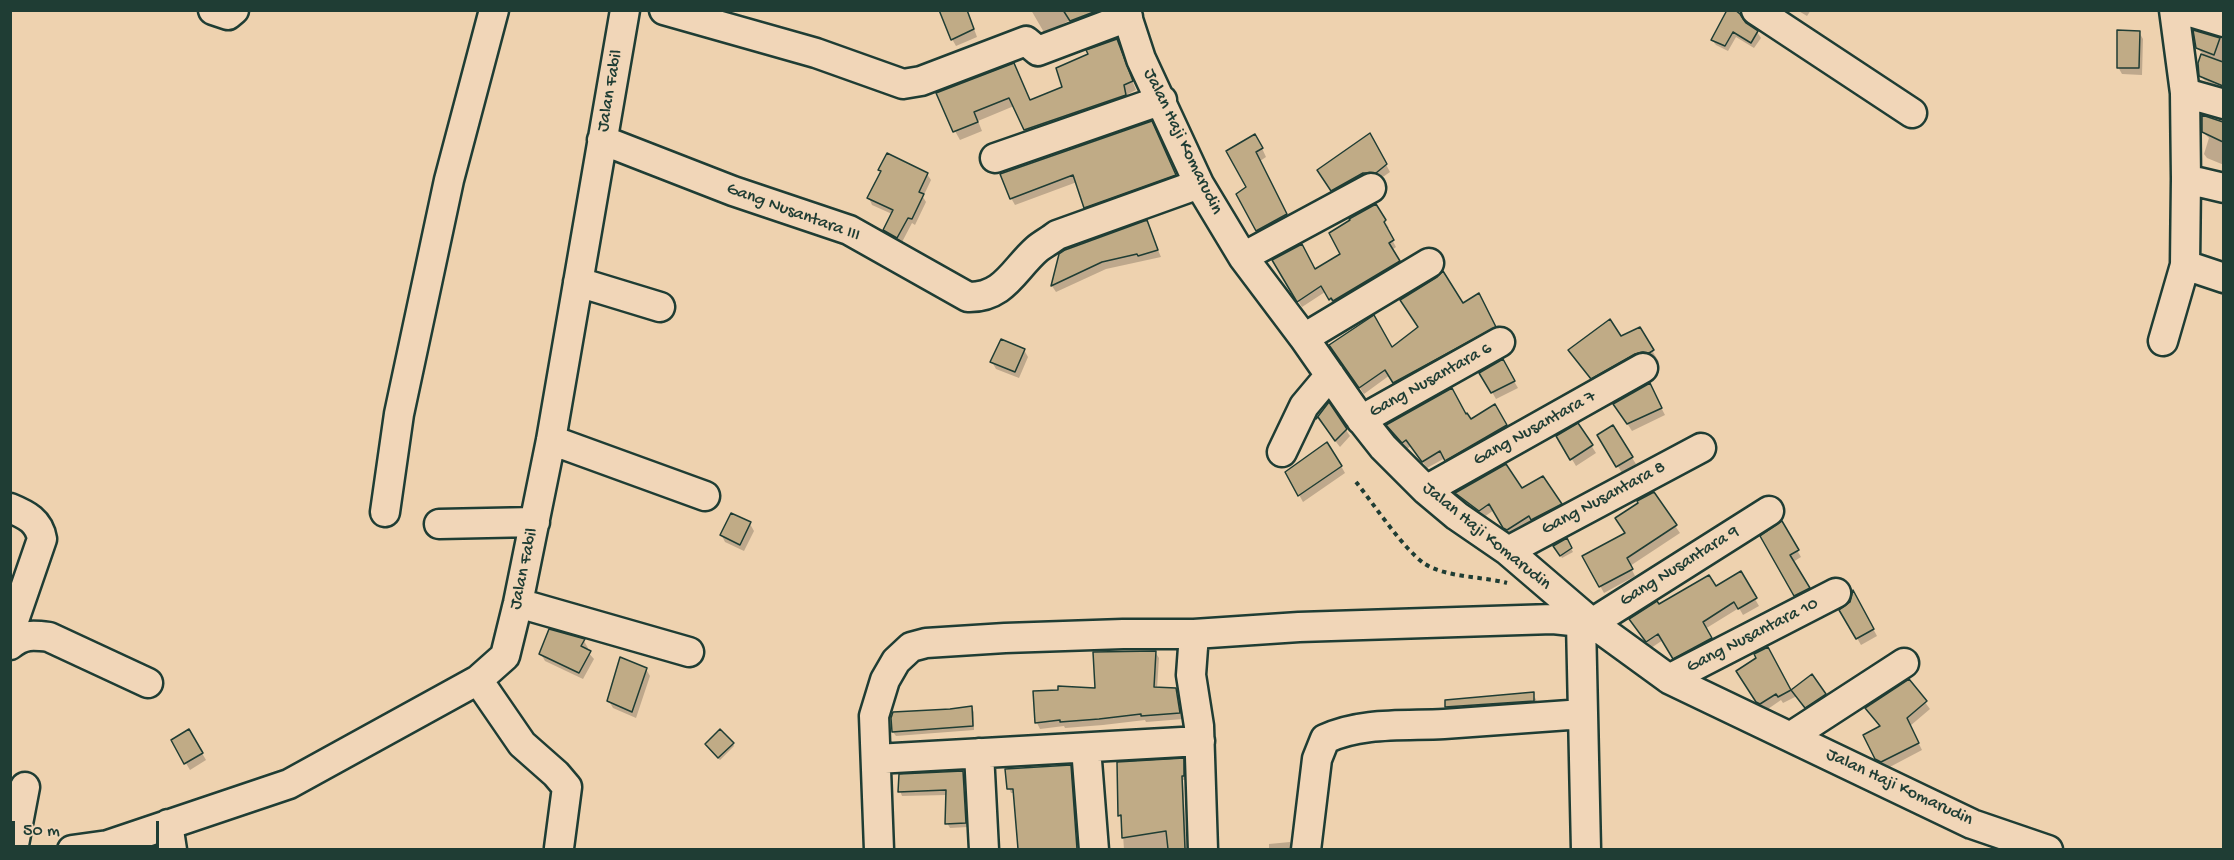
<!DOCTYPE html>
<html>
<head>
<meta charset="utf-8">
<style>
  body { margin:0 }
  #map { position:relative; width:2234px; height:860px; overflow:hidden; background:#eed2af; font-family:"Gochi Hand",sans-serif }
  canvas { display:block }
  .frame { position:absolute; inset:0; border:12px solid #1f3d34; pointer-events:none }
  .scale { position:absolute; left:12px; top:821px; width:147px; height:27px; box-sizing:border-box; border:3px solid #1f3d34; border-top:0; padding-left:8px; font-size:18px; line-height:21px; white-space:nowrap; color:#1f3d34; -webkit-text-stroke:4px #f1d6b8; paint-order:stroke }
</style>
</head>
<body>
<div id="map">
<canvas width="2234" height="860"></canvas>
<div class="frame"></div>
<div class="scale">50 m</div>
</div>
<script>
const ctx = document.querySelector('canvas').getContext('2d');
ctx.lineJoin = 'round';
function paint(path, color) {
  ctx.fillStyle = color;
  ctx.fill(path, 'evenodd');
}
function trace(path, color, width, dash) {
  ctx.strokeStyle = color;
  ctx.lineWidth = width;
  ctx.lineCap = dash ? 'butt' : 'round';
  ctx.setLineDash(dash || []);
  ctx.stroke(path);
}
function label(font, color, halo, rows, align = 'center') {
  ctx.font = font + ' "Gochi Hand",sans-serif';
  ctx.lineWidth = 4.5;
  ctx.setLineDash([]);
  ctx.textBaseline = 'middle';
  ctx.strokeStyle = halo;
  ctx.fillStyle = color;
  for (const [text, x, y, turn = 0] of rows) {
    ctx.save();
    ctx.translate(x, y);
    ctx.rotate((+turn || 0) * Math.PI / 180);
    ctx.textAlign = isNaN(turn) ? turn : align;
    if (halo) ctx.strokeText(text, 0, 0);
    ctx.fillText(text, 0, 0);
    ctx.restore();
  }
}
const shadow = new Path2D(`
  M967,10L977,37L956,46L952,39Z
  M1031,10H1113L1075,28L1070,20L1045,34Z
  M1729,10H1744L1743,21L1757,32L1761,38L1754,48L1736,37L1728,51L1716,45L1712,40Z
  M1797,10H1811L1807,16Z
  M2139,32L2143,39L2142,75L2122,74L2118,67Z
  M2195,32L2224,39V89L2204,80L2201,75L2199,63L2203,54L2197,48Z
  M1116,41L1136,90L1128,94L1130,104L1030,138L1014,106L978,121L982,131L960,140L955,131L1014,65L1031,101L1064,88Z
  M2203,117L2224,124V165L2207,158L2204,154L2209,138L2203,132Z
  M1155,130L1179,182L1089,214L1077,182L1015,205L1011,198Z
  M1370,135L1390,172L1380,179L1336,197L1323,178Z
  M1260,144L1266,157L1260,161L1291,223L1262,239L1238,194L1248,187L1228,152Z
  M880,170L927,174L931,180L923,197L926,202L915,225L912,223L901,244L888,237L885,230L892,214L872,205L869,198L882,174Z
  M1375,206L1389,228L1386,229L1396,247L1392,250L1403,268L1334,305L1325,292L1302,307L1274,261L1315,271L1342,254Z
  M1146,222L1161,257L1106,269L1056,292L1052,286L1060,255Z
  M1482,302L1498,334L1398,389L1390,375L1364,394L1335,352L1392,350L1462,305Z
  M1639,329L1659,362L1598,389L1570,351L1621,338Z
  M1024,350L1028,357L1019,378L996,369L992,362Z
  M1502,361L1518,388L1496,399L1481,373Z
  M1653,392L1665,415L1632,431L1619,411Z
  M1329,405L1350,436L1340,447L1318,419Z
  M1495,406L1510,433L1450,467L1445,458L1427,468L1411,446L1407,449L1392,432L1471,422Z
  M1578,425L1596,453L1576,466L1558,436Z
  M1612,427L1636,464L1622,473L1599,435Z
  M1341,466L1345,473L1303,502L1287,473Z
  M1522,490L1561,504L1565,511L1509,535L1494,510L1484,517L1461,500L1457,493Z
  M1653,494L1680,533L1630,566L1635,576L1604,593L1584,557L1627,534Z
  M1781,523L1801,557L1793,562L1794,594Z
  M750,524L754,531L744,551L725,542L721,534Z
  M1566,540L1573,552L1562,558L1555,546Z
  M1740,573L1759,606L1743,615L1739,608L1705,629L1714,646L1678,664L1663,640L1651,648L1635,626L1658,607L1715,588Z
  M1857,599L1877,636L1861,645L1841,610Z
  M584,641L588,648L586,650L594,659L583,679L545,661L541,654Z
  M1767,649L1791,692L1812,676L1829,701L1810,714L1797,696L1783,703L1781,700L1765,711L1762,709L1742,678Z
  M1155,652L1159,658L1157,689L1175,690L1179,696L1183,719L1146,722L1145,720L1103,725L1065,728L1064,726L1040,729L1037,723L1035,693L1096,690Z
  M646,669L650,676L636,718L613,708L609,701Z
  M1909,681L1930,709L1910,726L1922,750L1886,769L1881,766L1876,759L1881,727L1867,709Z
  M1533,694L1539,705L1453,718L1446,707V702Z
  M972,708L974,712V730L896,736L893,732Z
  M189,731L206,760L190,770L173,741Z
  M733,744L734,746L720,760L708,748Z
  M1183,760L1185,764V780H1183L1187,850H1124L1122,819L1119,815Z
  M1070,766L1072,771L1078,850H1019L1015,793H1011L1009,788Z
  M963,772L965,777L968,827L950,828L947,823V795L902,796L900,791Z
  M1290,842L1294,850H1269V844Z`);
const building = new Path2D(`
  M939,10H967L974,29L951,40Z
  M1063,10H1099L1070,21Z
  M1727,10H1735L1740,14L1746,23L1758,31L1751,43L1733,32L1725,46L1711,40Z
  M2117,30L2140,31L2139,68H2117Z
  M2193,30L2220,38L2214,55L2196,48Z
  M1117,39L1133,81L1124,85L1126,95L1024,130L1009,98L974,112L978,122L953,132L936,93L1014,63L1030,100L1062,87L1056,68L1088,54L1086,50Z
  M2201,54L2223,62V86L2199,76L2198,63Z
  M2202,115L2223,122V142L2202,132Z
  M1152,121L1176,175L1084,208L1073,175L1010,199L1000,174Z
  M1370,133L1387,164L1376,173H1363L1331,191L1317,170Z
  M1255,134L1263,148L1256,152L1287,214L1256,231L1236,194L1246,187L1226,151Z
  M887,153L928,173L919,192L924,194L912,219L908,218L897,238L883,230L893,210L867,198L881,171L878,170Z
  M1376,204L1386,220L1384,222L1394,240L1389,243L1400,261L1333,301L1331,298L1329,300L1321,286L1297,302L1272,260L1302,244L1315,269L1340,254L1329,233L1350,220L1349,219Z
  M1147,220L1158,250L1138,256L1137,254L1102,262L1051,286L1059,254L1065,250Z
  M1443,271L1463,303L1479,293L1496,327L1393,383L1385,370L1359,388L1329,345L1374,315L1392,347L1418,327L1400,300L1437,277Z
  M1610,319L1621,336L1640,327L1654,350L1649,353L1643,352L1635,354L1591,379L1568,350Z
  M1001,339L1025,349L1015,372L990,362Z
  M1503,359L1515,381L1491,393L1479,373Z
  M1650,383L1662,408L1627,424L1613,404Z
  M1452,388L1466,414L1467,413L1471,419L1495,404L1507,425L1445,461L1440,451L1422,462L1406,440L1402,443L1386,425Z
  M1329,402L1347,429L1335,441L1318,417L1316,419Z
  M1578,423L1593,445L1570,460L1556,436Z
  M1613,425L1633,457L1616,467L1597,435Z
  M1327,442L1342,466L1298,496L1285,472Z
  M1506,464L1522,488L1543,476L1562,504L1531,520L1529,516L1507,530L1503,528L1489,504L1479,511L1455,493Z
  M1654,492L1677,525L1627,558L1633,569L1599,587L1582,556L1625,533L1615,518L1638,503L1637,501Z
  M731,513L751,522L740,545L720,535Z
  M1782,521L1799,550L1790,555L1810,588L1794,596L1760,536Z
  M1567,538L1572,548L1560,556L1553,546Z
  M1741,571L1757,598L1738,609L1734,602L1703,622L1712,638L1673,659L1658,634L1646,642L1629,619L1657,601L1659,604L1709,575L1716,586Z
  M1853,590L1874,629L1856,639L1839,610L1850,602Z
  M549,629L585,639L581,646L591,651L579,673L539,654Z
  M1768,647L1791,690L1778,697L1776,694L1760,704L1756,702L1736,671L1756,658L1754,654Z
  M1156,651L1154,687L1176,688L1180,713L1141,716V714L1099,719L1060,722V720L1035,723L1033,691L1058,690V686L1095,688L1093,652Z
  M620,657L647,668L632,712L607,701Z
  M1812,674L1826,694L1805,708L1791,690Z
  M1909,679L1927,701L1907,718L1919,743L1881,762L1875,759L1863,735L1880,726L1865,708Z
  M1534,692V701L1445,707V700Z
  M972,706L973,726L892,732L891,718L893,712L950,709Z
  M189,729L203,753L184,764L171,740Z
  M720,729L734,743L718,758L705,744Z
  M1184,758V776H1182L1185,849H1168L1166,831L1122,838L1121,815L1118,816L1117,762Z
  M1071,765L1077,849H1018L1013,789H1007L1005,769Z
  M963,771L966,823L945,824L946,790L898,792L899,774Z`);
const path = new Path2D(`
  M1356,482C1373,503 1404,550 1425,564C1448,578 1481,576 1507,583`);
const minor = new Path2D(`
  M213,10L228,15L234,10
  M664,10L816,53L903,84L921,81L1026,41L1038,51L1128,17
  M1125,10L1141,59L1199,184L1243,257L1304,338L1357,414L1383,447L1426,490L1457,516L1508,551L1592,623L1669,679L1972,824L2048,850
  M1756,10L1912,113
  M2174,10L2185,93L2186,179L2224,188
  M2184,10L2224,22
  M2185,93L2224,104
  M602,140L733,191L849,230L968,297C1004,298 1014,269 1037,249C1043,244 1051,240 1057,235L1199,184
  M995,158L1162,100
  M1243,257L1371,188
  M2185,265L2224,278
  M578,282L660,307
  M1304,338L1429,263
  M2163,341L2185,265L2186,179
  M1361,420L1500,342
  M551,440L705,496
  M1282,452L1304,406L1330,375
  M1426,490L1643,368
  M10,508C27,515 39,521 42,539L10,632
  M385,512L399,414L449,180L494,10
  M439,524L535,522
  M1508,551L1701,448
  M518,603L689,652
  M1194,634L1191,675L1199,726L1203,850
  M10,645C23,634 33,635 49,637L148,683
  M1669,679L1836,593
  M478,680L522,744L556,774L567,787L559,848
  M1790,737L1904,663
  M1086,748L1094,850
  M979,753L984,850
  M876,759L1200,741
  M168,824L172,850
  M13,850L25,787
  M72,850L108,845L289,784L478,680L505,656L518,603L551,440L625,10
  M879,850L874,716L885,680L896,661L911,647L926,643L1005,638L1123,634H1194L1299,627L1553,619L1581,622
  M1306,850L1317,759L1325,739C1361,722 1405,726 1444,724C1490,721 1537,717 1583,714
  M1586,850L1581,622L1592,623L1769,511`);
const streetNames = [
  ["Jalan Fabil",611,91,-80],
  ["Jalan Haji Komarudin",1182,142,64],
  ["Gang Nusantara III",793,213,20],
  ["Gang Nusantara 6",1431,381,-29],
  ["Gang Nusantara 7",1535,429,-29],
  ["Gang Nusantara 8",1604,499,-28],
  ["Jalan Haji Komarudin",1486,537,39],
  ["Gang Nusantara 9",1680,567,-32],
  ["Jalan Fabil",525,569,-78],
  ["Gang Nusantara 10",1753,636,-27],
  ["Jalan Haji Komarudin",1899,788,25]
];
paint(shadow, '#0003');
paint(building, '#c0ab86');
trace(building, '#1f3d34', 1.5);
trace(minor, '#1f3d34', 33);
trace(path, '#1f3d34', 4, [4.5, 4.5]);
trace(minor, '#f1d6b8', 28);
label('18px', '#1f3d34', '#f1d6b8', streetNames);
</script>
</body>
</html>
